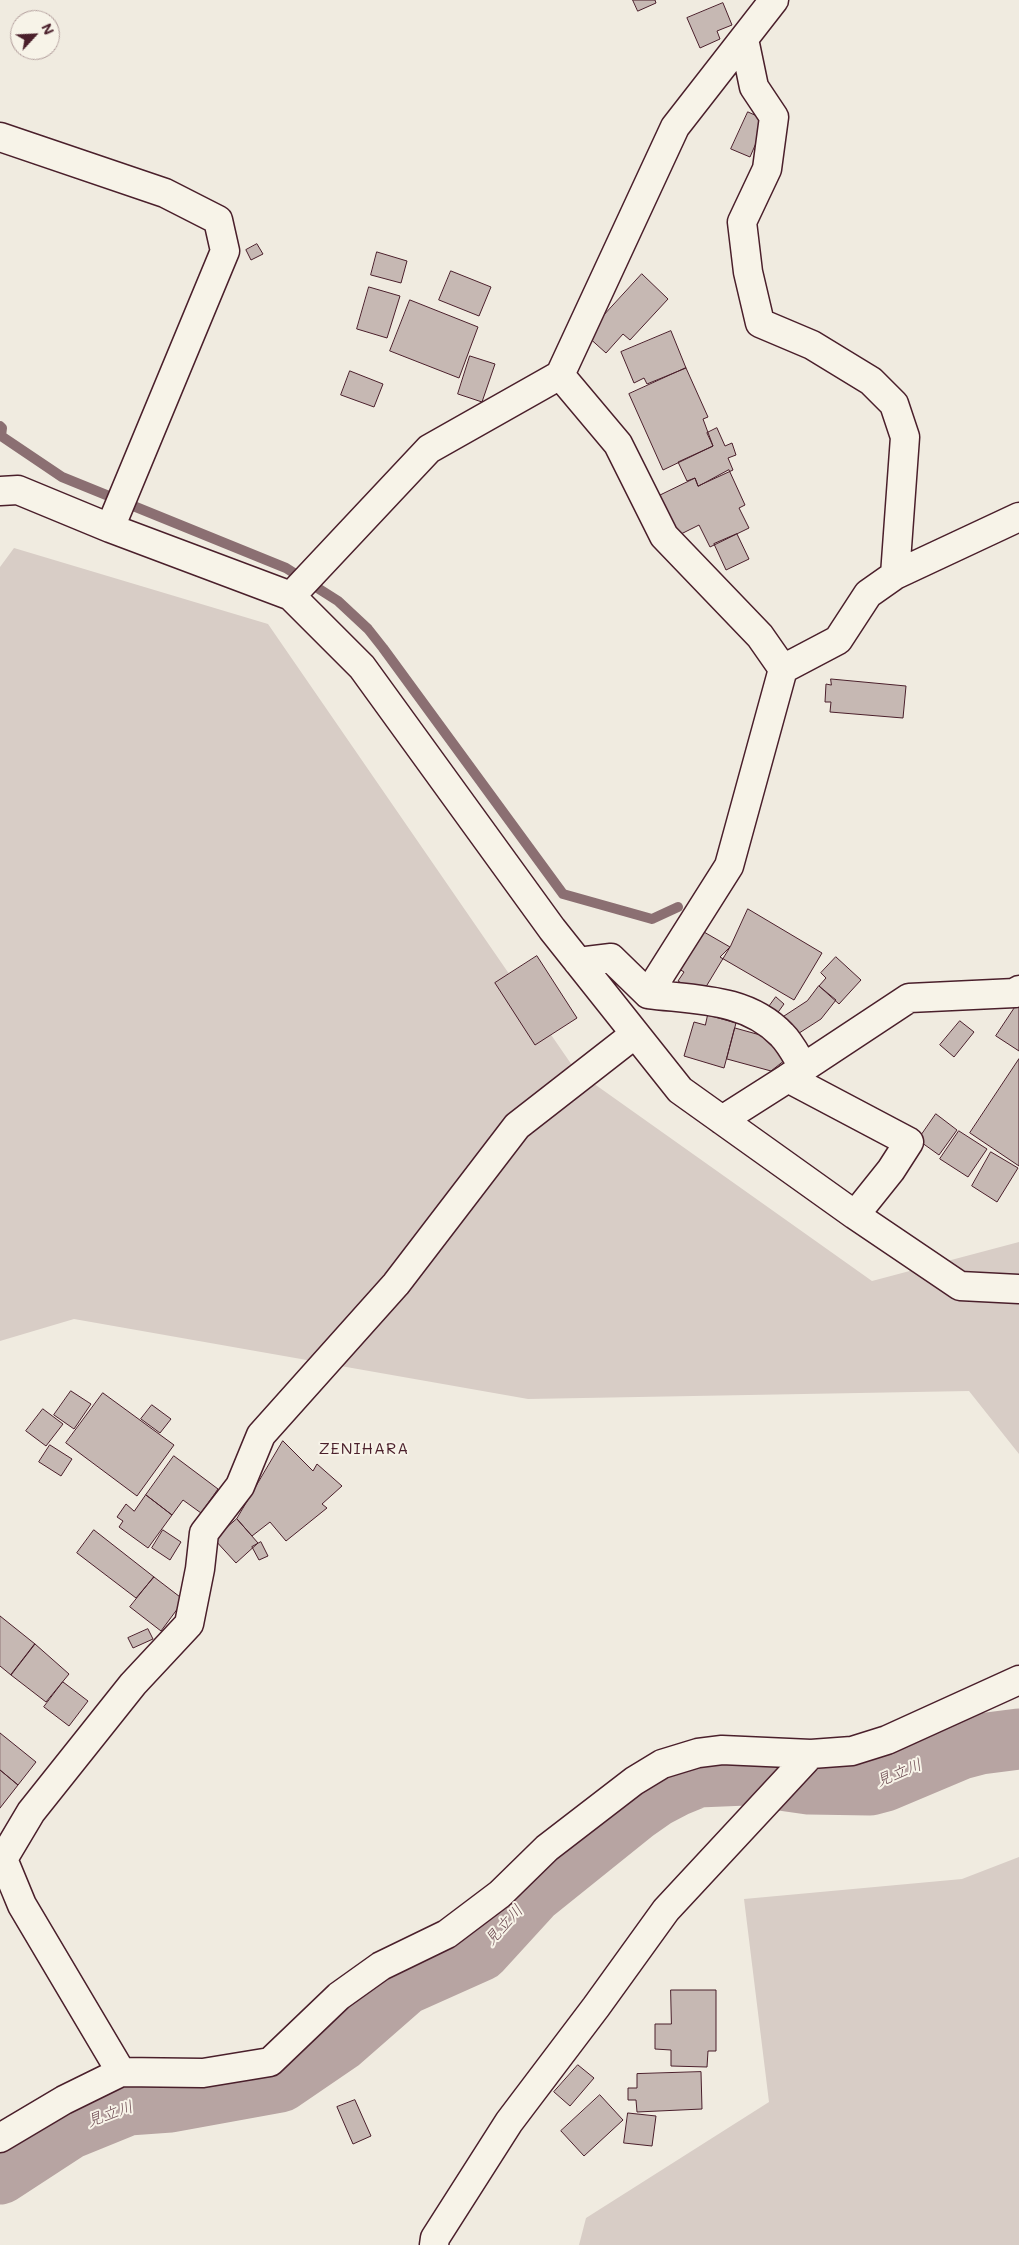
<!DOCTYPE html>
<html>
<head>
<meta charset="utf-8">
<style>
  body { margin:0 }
  #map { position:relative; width:1019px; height:2245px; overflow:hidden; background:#f0ebe0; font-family:Mali,sans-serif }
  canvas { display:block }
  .north { position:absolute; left:10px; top:10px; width:50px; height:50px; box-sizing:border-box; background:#f7f3e8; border:1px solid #b29e9c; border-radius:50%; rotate:65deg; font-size:14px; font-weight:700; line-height:20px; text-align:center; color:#4a1f2b }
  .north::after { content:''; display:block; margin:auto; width:18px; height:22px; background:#4a1f2b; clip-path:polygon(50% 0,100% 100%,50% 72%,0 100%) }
</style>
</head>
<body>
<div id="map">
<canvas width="1019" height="2245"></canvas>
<div class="north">N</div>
</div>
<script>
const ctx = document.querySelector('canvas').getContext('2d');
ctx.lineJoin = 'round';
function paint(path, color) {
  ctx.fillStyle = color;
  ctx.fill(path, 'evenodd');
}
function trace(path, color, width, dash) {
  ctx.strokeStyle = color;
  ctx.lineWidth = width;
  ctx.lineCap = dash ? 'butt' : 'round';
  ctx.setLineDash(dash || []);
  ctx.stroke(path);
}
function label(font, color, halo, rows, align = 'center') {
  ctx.font = font + ' Mali,"Klee One",sans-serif';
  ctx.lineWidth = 4;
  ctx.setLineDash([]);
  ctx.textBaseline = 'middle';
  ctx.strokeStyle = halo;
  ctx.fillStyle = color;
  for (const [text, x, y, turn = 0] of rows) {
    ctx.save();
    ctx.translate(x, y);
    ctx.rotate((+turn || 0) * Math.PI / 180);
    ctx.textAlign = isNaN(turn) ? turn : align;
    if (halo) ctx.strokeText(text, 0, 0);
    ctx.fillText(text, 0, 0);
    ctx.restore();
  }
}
const green = new Path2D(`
  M14,548L268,624L576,1071L872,1281L1019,1242V1454L969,1391L528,1399L74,1319L0,1341V567Z
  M1019,1857V2245H579L586,2218L769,2102L744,1899L962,1879Z`);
const stream = new Path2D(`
  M0,426L2,428L1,436L62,477L286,568L338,601L368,629L383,648L563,894L652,919L678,907`);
const river = new Path2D(`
  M0,2174L69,2129L128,2105L170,2102L280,2082L340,2041L404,1985L480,1951L533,1893L635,1811L655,1797L676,1786L698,1777L746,1775L809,1784L870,1785L885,1781L961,1749L980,1744L1019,1739`);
const building = new Path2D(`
  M633,0H655L656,3L638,11Z
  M723,3L732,25L717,31L720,39L700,48L687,18Z
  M748,112L766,120L750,157L731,149Z
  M257,244L263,254L251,260L246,250Z
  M377,252L407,261L401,283L371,275Z
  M451,271L491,287L479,316L439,300Z
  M642,274L668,299L630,340L623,334L606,353L586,335Z
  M369,287L400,296L387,338L357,329Z
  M410,300L478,327L459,378L390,351Z
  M671,331L686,368L647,384L644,378L634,383L621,352Z
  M470,356L495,364L482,402L458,394Z
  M686,368L708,417L703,419L713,446L663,470L629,394Z
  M350,371L383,384L374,407L341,395Z
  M717,428L725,446L732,443L736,455L728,458L733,470L698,486L695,478L687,481L678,462L713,446L707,433Z
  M729,470L745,505L739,508L749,528L710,547L699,525L677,536L658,496L695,478L698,486Z
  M737,534L749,559L726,570L714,544Z
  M831,679L906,686L903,718L830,712L831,702H825L826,684L831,685Z
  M748,909L822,953L794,1000L720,957L730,947Z
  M697,928L730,947L701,995L678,981L684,972L674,966Z
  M537,956L577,1018L535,1045L495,983Z
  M836,957L861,980L839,1004L819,986L826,978L821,973Z
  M819,986L836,1000L821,1019L793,1037L781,1018L807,1001Z
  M776,997L784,1004L776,1015L768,1008Z
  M1019,1001V1051L996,1036Z
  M708,1015L736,1023L724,1068L684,1056L694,1022L705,1025Z
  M960,1021L974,1032L954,1057L940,1045Z
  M735,1028L771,1038L785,1060L771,1071L727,1059Z
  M1019,1059V1166L970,1133Z
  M936,1114L957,1130L939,1155L918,1140Z
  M959,1131L987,1149L968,1177L940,1159Z
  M991,1152L1018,1168L997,1202L972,1186Z
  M71,1391L91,1404L74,1429L54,1415Z
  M103,1393L174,1445L137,1496L66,1443Z
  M152,1405L171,1419L160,1433L141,1419Z
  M43,1409L63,1424L46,1446L26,1431Z
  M283,1441L313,1471L317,1464L342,1486L322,1504L327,1508L286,1541L270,1522L252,1536L237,1519Z
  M50,1445L72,1459L61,1476L39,1462Z
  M174,1456L218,1489L201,1513L183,1500L172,1515L146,1495Z
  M146,1495L172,1515L148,1548L119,1527L123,1521L117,1517L126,1504L134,1511Z
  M237,1519L258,1543L236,1563L214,1539Z
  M94,1530L154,1577L136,1598L77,1553Z
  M163,1530L181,1542L170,1560L152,1548Z
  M261,1542L268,1556L259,1560L252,1547Z
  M154,1577L184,1600L161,1631L130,1607Z
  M0,1616L35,1644L11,1675L0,1666Z
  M148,1629L153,1639L133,1648L128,1638Z
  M35,1644L69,1674L46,1702L11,1675Z
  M63,1682L88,1701L69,1726L44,1707Z
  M0,1733L36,1762L18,1785L0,1770Z
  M0,1770L18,1785L0,1808Z
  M671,1990H716V2051H708L707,2067L671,2066V2050L655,2049V2024H671Z
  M578,2065L594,2078L570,2106L554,2092Z
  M701,2072L702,2109L637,2112L636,2100H628V2088H637V2074Z
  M600,2095L623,2120L584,2156L561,2131Z
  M355,2100L371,2136L353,2144L337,2107Z
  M628,2113L656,2116L652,2146L624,2143Z`);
const minor = new Path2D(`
  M744,39L754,87L774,117L767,169L742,222L748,272L760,323L812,345L871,381L894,404L905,437L895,575
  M0,137L165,193L218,220L225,251L110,528
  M560,375L618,444L664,536L760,636L783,669
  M0,491L18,490L110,528L291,596L362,667L552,929L680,1090L855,1215L960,1286L1019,1289
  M291,596L429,449L560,375L675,127L774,0
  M578,962L611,958L648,994L729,866L783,669L838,640L868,594L895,575L1019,517
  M648,994C696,1000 747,998 782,1035C791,1044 797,1057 804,1068
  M722,1120L788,1078
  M855,1215L891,1170L909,1142L788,1078L909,998L1015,993L1019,990
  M121,2072L22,1905L3,1859L31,1812L133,1684L189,1624L200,1569L204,1533L240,1486L261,1435L396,1284L517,1126L635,1034
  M0,2138L64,2100L121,2072L203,2073L270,2062L339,1996L381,1966L447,1934L500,1894L547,1848L634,1781L662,1764L698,1753L722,1750L811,1754
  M434,2245L435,2238L509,2122L596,2007L666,1910L811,1754L852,1751L887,1740L1019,1680`);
const neighbourhoodNames = [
  ["ZENIHARA",364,1449]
];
const waterNames = [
  ["見立川",899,1773,-22],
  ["見立川",504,1925,-47],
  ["見立川",110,2114,-19]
];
paint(green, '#d8cdc6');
trace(stream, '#8b6f72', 10);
trace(river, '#b7a4a2', 61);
paint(building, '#c6b8b3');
trace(building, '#4a1f2b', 1);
trace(minor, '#4a1f2b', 31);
trace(minor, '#f7f3e8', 28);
ctx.letterSpacing = '1px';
label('16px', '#4a1f2b', '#f7f3e8', neighbourhoodNames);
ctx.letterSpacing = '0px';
label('italic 16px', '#704e55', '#f7f3e8', waterNames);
</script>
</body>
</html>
